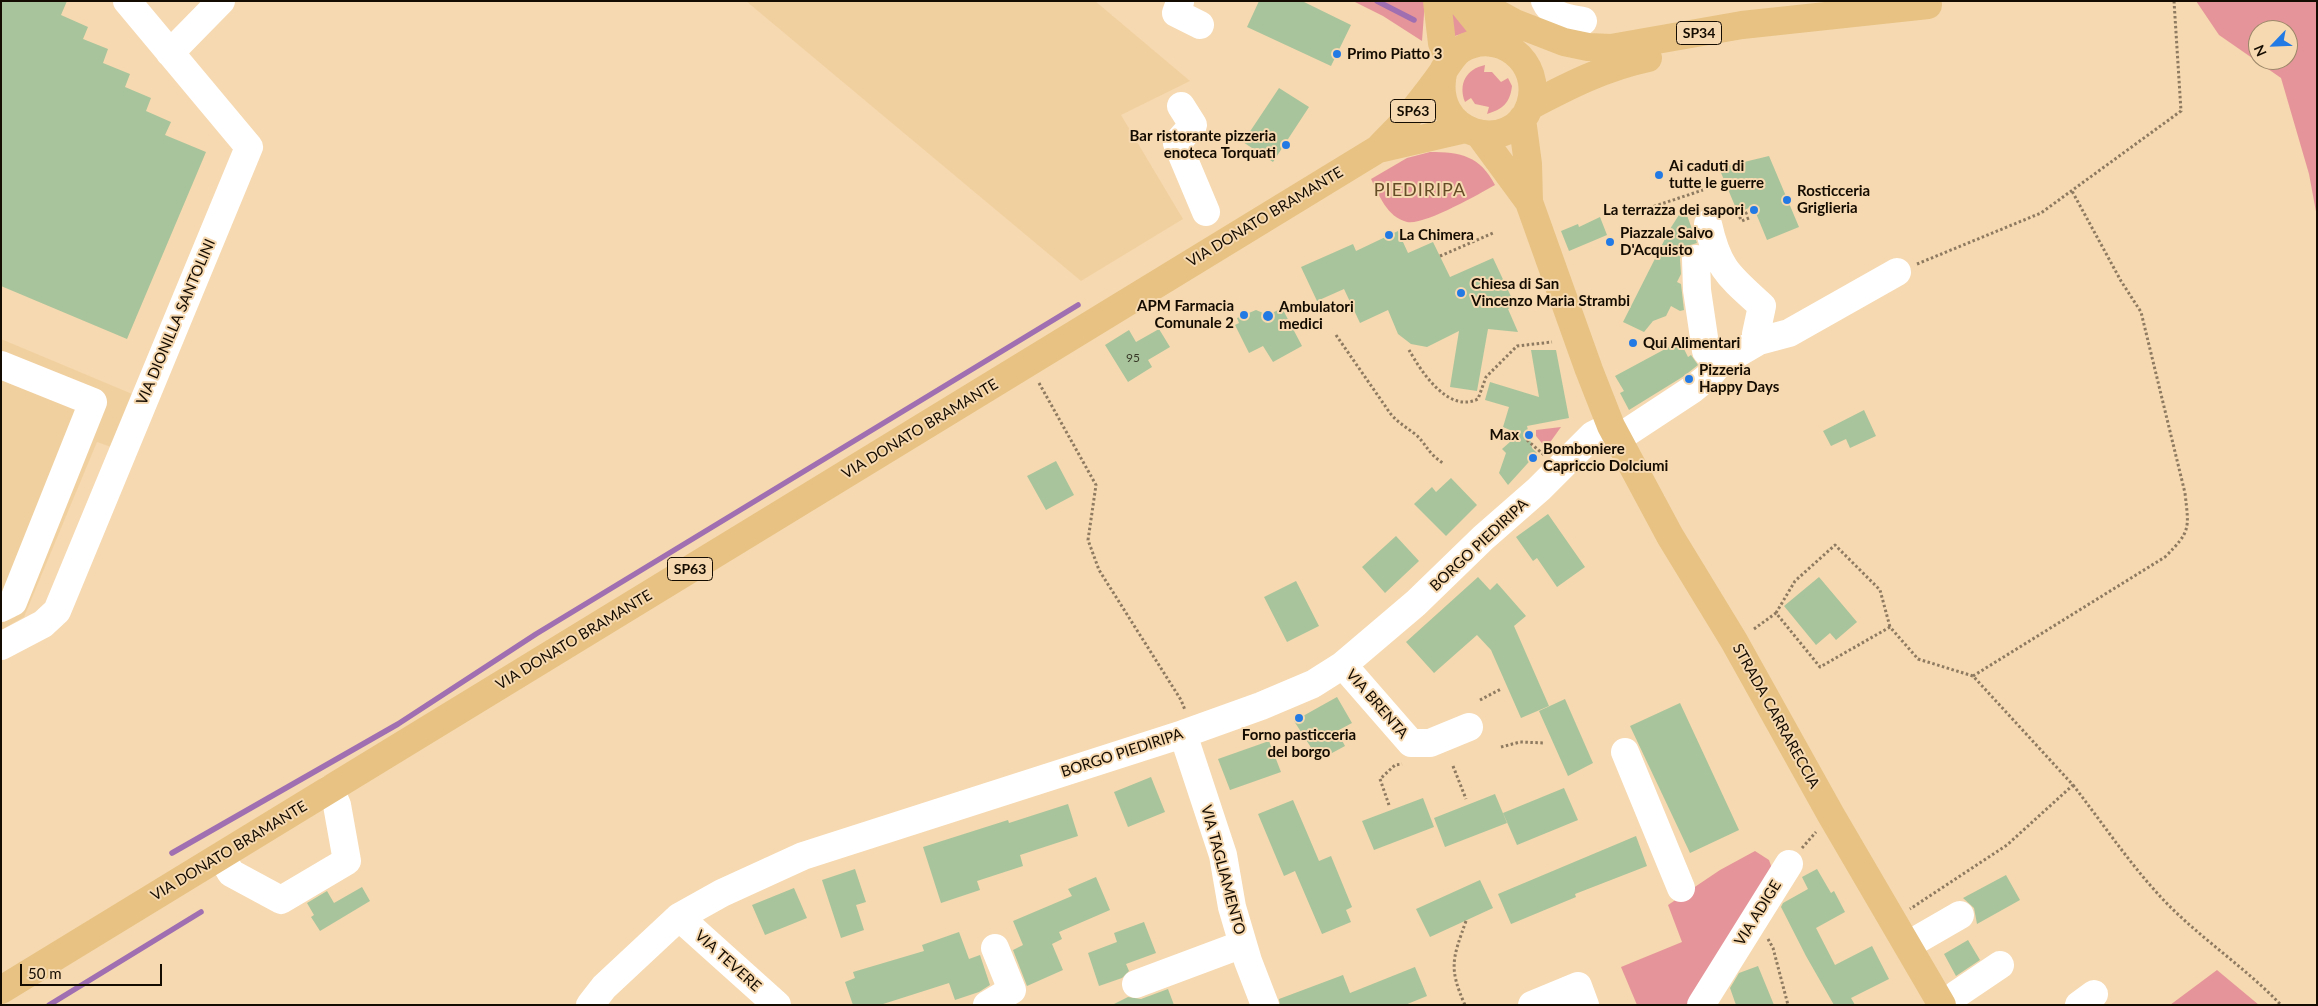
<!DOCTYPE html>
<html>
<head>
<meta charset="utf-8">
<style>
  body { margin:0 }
  #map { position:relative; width:2318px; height:1006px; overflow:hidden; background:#f6d9b0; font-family:Lato,sans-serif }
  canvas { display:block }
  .frame { position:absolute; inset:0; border:2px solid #140b01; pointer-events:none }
  .north { position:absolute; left:2248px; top:20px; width:50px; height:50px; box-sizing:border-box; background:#f6d9b0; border:1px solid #9c876a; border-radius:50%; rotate:246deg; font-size:14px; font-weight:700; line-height:20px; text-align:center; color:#140b01 }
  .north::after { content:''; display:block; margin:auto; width:18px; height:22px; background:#247ae4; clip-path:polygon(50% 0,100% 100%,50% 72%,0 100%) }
  .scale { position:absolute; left:20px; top:964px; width:142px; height:22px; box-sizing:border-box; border:2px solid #140b01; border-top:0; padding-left:6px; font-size:15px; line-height:18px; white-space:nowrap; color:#140b01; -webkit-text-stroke:4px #f6d9b0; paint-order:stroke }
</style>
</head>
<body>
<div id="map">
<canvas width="2318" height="1006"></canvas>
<div class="frame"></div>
<div class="north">N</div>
<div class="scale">50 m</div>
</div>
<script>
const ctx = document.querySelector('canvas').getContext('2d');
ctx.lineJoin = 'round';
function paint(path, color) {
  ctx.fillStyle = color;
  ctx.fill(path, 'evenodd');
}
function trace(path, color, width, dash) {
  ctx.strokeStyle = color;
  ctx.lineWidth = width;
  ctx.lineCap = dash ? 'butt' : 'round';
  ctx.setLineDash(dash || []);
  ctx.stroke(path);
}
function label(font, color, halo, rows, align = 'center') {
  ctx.font = font + ' Lato,sans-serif';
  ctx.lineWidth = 4;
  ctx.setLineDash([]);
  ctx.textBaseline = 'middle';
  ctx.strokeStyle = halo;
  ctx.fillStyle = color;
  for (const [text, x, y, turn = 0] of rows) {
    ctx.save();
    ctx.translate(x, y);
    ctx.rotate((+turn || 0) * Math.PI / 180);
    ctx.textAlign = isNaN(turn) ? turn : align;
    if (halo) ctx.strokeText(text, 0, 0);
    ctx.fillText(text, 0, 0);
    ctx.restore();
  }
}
const built = new Path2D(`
  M746,1H1095L1190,81L1121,115L1183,219L1081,281Z
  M1,339L137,396L114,448L97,442L24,617L1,630Z`);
const green = new Path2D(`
  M1353,1H1425L1422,41L1383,16Z
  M2196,1H2317V217L2309,174L2281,78L2219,35ZM2258,30H2288V60H2258Z
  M1458,10L1473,30L1452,37L1450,15Z
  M1485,65L1484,72H1492L1501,82L1508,78L1512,86C1510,103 1503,109 1487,114L1489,107L1475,104L1471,98L1465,102C1458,84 1466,69 1485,65Z
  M1430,152C1461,152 1480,156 1495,185C1479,194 1423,226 1407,222C1387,217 1379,195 1371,179L1407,158Z
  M1561,427L1546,448L1536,436V430Z
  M1755,851L1769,860L1774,874L1689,1005H1637L1621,967L1682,942L1668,905L1720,870Z
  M2217,970L2259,1005H2170Z`);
const stream = new Path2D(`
  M1377,1L1414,20
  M172,853L398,724L536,634L1078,305
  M49,1005L201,912`);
const building = new Path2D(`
  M1,1H67L61,15L88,27L83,39L108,49L103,63L130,74L125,87L151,98L146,111L171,122L165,135L206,152L127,339L1,286Z
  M1259,1H1302L1351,25L1331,66L1247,27Z
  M1279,88L1309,107L1273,162L1243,142Z
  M1769,156L1799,227L1767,240L1753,206L1738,213L1719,168Z
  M1684,207L1697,243L1687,246L1682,252L1680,259L1681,274L1677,282L1681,284L1684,310L1680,311L1671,306L1666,316L1653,321L1644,332L1623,322L1670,229Z
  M1600,217L1607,235L1569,251L1561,231L1578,224L1579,227Z
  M1398,231L1408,253L1433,242L1450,277L1493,258L1515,305L1508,309L1518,332L1488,329L1477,391L1450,387L1459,331L1427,347L1411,344L1398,334L1388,310L1360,323L1344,289L1317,301L1301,267L1353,244L1356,251Z
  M1282,308L1302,346L1273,362L1263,346L1249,353L1235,325L1239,323L1237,318L1256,310L1268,315Z
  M1159,329L1170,347L1148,360L1152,367L1128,382L1105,345L1129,330L1136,342Z
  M1680,341L1688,357L1691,355L1698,365L1684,376L1629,410L1620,393L1624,391L1615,376Z
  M1531,350H1556L1569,418L1527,426L1532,448L1537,453L1508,485L1499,473L1506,453L1502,449L1519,434L1503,427L1509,407L1485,400L1490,382L1539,397Z
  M1864,410L1876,436L1850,448L1846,439L1831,446L1823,431Z
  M1056,461L1074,495L1046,510L1027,476Z
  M1451,478L1477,505L1446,536L1414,504L1432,487L1436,492Z
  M1548,514L1585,567L1557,587L1537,558L1533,561L1516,537Z
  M1396,536L1419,561L1385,593L1362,567Z
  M1478,577L1490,590L1497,583L1526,616L1514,626L1549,706L1521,718L1491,650L1477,635L1434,673L1406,642Z
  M1819,577L1857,622L1836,640L1830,633L1816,645L1784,606Z
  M1296,581L1319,626L1287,642L1264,597Z
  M1337,697L1352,723L1337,731L1345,746L1319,760L1294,721Z
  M1565,699L1593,763L1568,776L1539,711Z
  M1680,703L1739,830L1690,853L1630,726Z
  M1269,741L1281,772L1230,790L1218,759Z
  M1151,777L1165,812L1128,827L1114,792Z
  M1564,788L1578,820L1517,845L1503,813Z
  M1495,794L1507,823L1445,847L1434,818Z
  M1423,798L1434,827L1374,850L1362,821Z
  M1293,800L1319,861L1331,856L1352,907L1346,910L1351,922L1322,934L1295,871L1284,876L1258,814Z
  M1068,804L1078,836L1020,855L1023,866L977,881L980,890L941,903L923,847L1008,820L1009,823Z
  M1636,836L1647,866L1575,894L1576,897L1511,924L1498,894Z
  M855,869L866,902L856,905L864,930L841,938L822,880Z
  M1817,869L1831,893L1834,891L1845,912L1816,928L1835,965L1872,946L1889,979L1851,998L1855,1005H1834L1806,956L1781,907L1783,903L1808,889L1802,877Z
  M2006,875L2020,900L1977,924L1974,908L1963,898Z
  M1096,877L1110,910L1059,932L1062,939L1052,944L1063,970L1027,986L1013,950L1023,945L1013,921L1072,896L1068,889Z
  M1480,880L1493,908L1430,937L1416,909Z
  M362,887L370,901L320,931L311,917L314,915L307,903L327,891L334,903Z
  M794,888L807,918L765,935L752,905Z
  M1144,922L1156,953L1126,964L1129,971L1122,978L1099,986L1088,953L1117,942L1114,933Z
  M959,932L969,959L980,955L990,985L979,992L955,1000L949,983L880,1005H853L845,982L855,978L853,972L924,951L922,945Z
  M1968,940L1980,960L1956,976L1944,954Z
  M1758,966L1774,1005H1736L1730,988L1739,973Z
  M1415,967L1427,996L1405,1005H1280L1279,999L1343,975L1350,993Z
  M1168,989L1174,1005H1112L1128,997L1141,999Z`);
const path = new Path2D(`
  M1649,208L1703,190
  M1749,218L1742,221L1739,216L1754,210
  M1440,256L1493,233
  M1917,264L2041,213L2181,111L2174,1
  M1336,335L1390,413C1397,422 1406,427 1415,434C1427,444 1427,453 1443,463
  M1409,350C1421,371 1448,414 1478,399L1486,377L1517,346L1552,342
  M1039,383L1096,485L1088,540L1099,570L1181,700L1185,710
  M1527,440L1544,455
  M1776,613L1795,581L1835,545L1880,590L1890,627
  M1754,629L1776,613L1820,667L1890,627L1918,659L1973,676L2073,785L2007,845L1910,909
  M1973,676L2165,557C2191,531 2189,529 2185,493L2141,312L2121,281L2072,191
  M1480,700L1501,689
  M1501,747L1520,742L1545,743
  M1453,766L1466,799
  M2073,785C2101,821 2127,860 2158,894C2195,935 2243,965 2281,1005
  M1389,805L1380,779L1395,765L1402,764
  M1802,848L1816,832
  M1768,939L1773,948L1788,1005
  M1465,1005C1448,967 1453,958 1466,921`);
const minor = new Path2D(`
  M1545,1C1552,17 1568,18 1583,21
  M1180,2L1176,13L1200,25
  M170,53L221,1
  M1181,106L1193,125L1177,143L1206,212
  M1708,224C1718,269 1729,276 1762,306L1756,334L1759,341
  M1696,259L1697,290L1706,351L1718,365
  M1,365L93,402L13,602L1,608
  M1617,439L1693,389L1709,376L1718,365L1759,341L1789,333L1897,272
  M1,646L43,624L57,611L249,147L127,1
  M1343,665L1411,743H1430L1469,727
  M1183,734L1223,855L1232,907L1248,961L1265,1005
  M1625,752L1681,888
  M221,856L231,873L281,900L347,861L337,805L330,789
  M679,917L777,1005
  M1908,945L1960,915
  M1136,984L1243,944
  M590,1005L604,987L679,917L722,893L803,856L1183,734L1261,706L1313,684L1343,665L1416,603L1483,538L1539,489L1593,435L1611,426
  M987,1005L1012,990L995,948
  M1532,1005L1578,986L1585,1005
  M1701,1005L1789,864
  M1945,1005L1957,994L2000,965
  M2079,1005L2094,994`);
const major = new Path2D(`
  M1437,1L1442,43L1449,61
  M1460,1L1486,33
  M1480,1L1491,10L1515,23L1564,42L1588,47L1611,48L1742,25L1928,5
  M1530,106C1568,86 1605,67 1648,58
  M1522,119L1528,164L1529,202L1589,370L1611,426L1670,536L1734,641L1831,815L1942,1005
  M1479,134L1529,202
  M1378,149L1465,129
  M1,990L1378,149C1388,138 1400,127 1409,116C1421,101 1433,86 1444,70C1449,63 1453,55 1460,50C1498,26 1544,62 1530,105C1513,157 1426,137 1444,69`);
const markers = [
  [1337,54,5,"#247ae4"],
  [1286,145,5,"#247ae4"],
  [1659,175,5,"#247ae4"],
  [1787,200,5,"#247ae4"],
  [1754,210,5,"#247ae4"],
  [1389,235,5,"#247ae4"],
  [1610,242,5,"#247ae4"],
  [1461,293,5,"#247ae4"],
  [1244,315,5,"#247ae4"],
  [1268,316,6,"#247ae4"],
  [1633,343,5,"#247ae4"],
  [1689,379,5,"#247ae4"],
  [1529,435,5,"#247ae4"],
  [1533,458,5,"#247ae4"],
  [1299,718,5,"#247ae4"]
];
const numberNames = [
  ["95",1133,358]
];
const shields = [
  [1699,33,45],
  [1413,111,45],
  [690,569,45]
];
const shieldNames = [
  ["SP34",1699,33],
  ["SP63",1413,111],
  ["SP63",690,569]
];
const poiNames = [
  ["Primo Piatto 3",1347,54],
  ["Bar ristorante pizzeria",1276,136,"right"],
  ["enoteca Torquati",1276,153,"right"],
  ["Ai caduti di",1669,166],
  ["tutte le guerre",1669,183],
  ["Rosticceria",1797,191],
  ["Griglieria",1797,208],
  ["La terrazza dei sapori",1744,210,"right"],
  ["Piazzale Salvo",1620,233],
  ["D'Acquisto",1620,250],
  ["La Chimera",1399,235],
  ["Chiesa di San",1471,284],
  ["Vincenzo Maria Strambi",1471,301],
  ["APM Farmacia",1234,306,"right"],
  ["Comunale 2",1234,323,"right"],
  ["Ambulatori",1279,307],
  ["medici",1279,324],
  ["Qui Alimentari",1643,343],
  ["Pizzeria",1699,370],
  ["Happy Days",1699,387],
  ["Max",1519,435,"right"],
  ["Bomboniere",1543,449],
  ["Capriccio Dolciumi",1543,466],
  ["Forno pasticceria",1299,735,"center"],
  ["del borgo",1299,752,"center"]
];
const streetNames = [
  ["VIA DONATO BRAMANTE",1265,217,-31],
  ["VIA DIONILLA SANTOLINI",176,322,-67],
  ["VIA DONATO BRAMANTE",920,429,-31],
  ["BORGO PIEDIRIPA",1479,545,-43],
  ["VIA DONATO BRAMANTE",574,640,-31],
  ["VIA BRENTA",1377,704,49],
  ["STRADA CARRARECCIA",1776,716,61],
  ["BORGO PIEDIRIPA",1122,753,-18],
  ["VIA DONATO BRAMANTE",229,851,-31],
  ["VIA TAGLIAMENTO",1223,870,75],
  ["VIA ADIGE",1758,913,-58],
  ["VIA TEVERE",728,961,42]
];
const quarterNames = [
  ["PIEDIRIPA",1420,190]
];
paint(built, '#f1d0a0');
paint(green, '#e59599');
trace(stream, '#9f6fb1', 5.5);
paint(building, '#a8c49c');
trace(path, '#8e7a60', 3, [2.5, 2.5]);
trace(minor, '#fff', 28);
trace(major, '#e7c283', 28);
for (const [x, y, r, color] of markers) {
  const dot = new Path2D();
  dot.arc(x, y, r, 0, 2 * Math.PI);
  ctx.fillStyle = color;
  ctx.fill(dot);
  trace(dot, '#f6d9b0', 2);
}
label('12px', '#393928', null, numberNames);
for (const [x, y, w] of shields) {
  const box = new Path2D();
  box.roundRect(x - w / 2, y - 11.5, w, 23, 4);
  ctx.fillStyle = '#f6d9b0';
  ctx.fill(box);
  trace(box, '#140b01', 1);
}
label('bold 14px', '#140b01', null, shieldNames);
label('bold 15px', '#140b01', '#f6d9b0', poiNames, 'left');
label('15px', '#140b01', '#f6d9b0', streetNames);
ctx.letterSpacing = '1px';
label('18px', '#654d27', '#f6d9b0', quarterNames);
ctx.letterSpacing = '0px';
</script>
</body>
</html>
